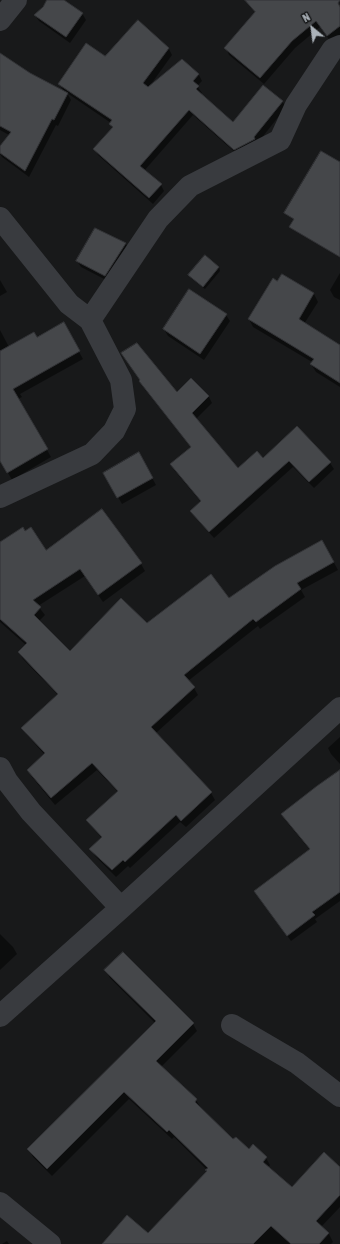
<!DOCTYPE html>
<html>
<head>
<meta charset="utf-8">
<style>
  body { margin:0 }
  #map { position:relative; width:340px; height:1244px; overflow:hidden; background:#18191a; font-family:"Asap Condensed",sans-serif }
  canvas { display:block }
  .north { position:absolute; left:292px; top:8px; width:40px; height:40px; -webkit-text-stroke:3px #131415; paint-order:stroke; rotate:331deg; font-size:11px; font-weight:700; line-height:16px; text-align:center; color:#abb2b9 }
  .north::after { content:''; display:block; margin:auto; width:14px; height:18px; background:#abb2b9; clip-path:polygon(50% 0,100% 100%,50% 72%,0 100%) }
</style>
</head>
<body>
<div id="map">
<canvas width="340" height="1244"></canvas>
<div class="north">N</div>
</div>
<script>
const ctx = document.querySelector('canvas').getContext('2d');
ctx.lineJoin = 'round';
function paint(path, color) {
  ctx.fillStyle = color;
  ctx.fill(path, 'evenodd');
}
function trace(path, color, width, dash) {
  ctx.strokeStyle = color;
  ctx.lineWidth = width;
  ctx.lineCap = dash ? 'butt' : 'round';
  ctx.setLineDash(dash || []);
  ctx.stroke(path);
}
const shadow = new Path2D(`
  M48,0H62L82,13L86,20L70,43L39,21L35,15L44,8Z
  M255,0H334L340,9V36L331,42L320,27L295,48L264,84L229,55L226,48L255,13L250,5Z
  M138,22L169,49L172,55L149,87L182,60L199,75L202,81L197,86L202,93L201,95L233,124L282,101L286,107L257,144L238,155L193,115L144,171L161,185L164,191L153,204L98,155L94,149L113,128L111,124V123L67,93L71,100L58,126L56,125L29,177L2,157L0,154V148L9,135L0,130V54L30,74L64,91L59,84L105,57Z
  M95,229L126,244L129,250L108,281L81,267L77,261Z
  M219,267L220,271L205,289L191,278L189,275Z
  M340,273V300L334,297L330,290Z
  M282,275L314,294L318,302L304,324L340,346V387L316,372L311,364L312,362L253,327L249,319L278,282Z
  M0,280L7,292L0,296Z
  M226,315L230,321L204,360L168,336L164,329Z
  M63,323L83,359L20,394L22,397L18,399L51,457L12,480L0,459V330L9,347L37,338Z
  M191,379L209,397L212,403L196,419L238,469L263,460L330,463L334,469L314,488L293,467L214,538L195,517L191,511L201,502L175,471L171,464L192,448L144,388L140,381L177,394Z
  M139,454L156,485L122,504L104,473Z
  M322,541L338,570L301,590L305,597L260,629L258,626L188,681L194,688L198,695L156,733L211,793L215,800L186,827L180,822L130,868L128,866L116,877L95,856L91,849L102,838L92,827L87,820L118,792L97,770L55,805L32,777L28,770L45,755L27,735L23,728L58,695L23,659L19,652L26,645L0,622V543L45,552L141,564L145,571L103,602L85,576L38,606L45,615L39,621L70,652L147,624L229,600Z
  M340,737V764L331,754L328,748Z
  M340,791V901L315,919L317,922L291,941L259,897L310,850L286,821L283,814Z
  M0,934L13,947L17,954L0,970Z
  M106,970L193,1024L197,1031L161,1067L196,1100L201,1108L233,1140L249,1150L266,1158L270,1165L268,1168L292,1189L340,1168V1207L321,1227L329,1234L333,1242L331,1244H104L148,1234L207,1172V1170L174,1137L172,1139L129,1099L52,1176L33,1157L29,1149L155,1023L110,978Z
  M7,1241L9,1244H2Z`);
const building = new Path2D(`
  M47,0H64L83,13L66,37L34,15L43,7Z
  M245,0H340L338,3L340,7V26L327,36L316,21L292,41L260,78L224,48L255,12Z
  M138,20L169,48L143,83L148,87L182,59L199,74L193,81L199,86L196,89L233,122L263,85L283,101L254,137L255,139L234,150L189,110L140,166L162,184L149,198L93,149L113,127L109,124L112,120L58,84L86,43L105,56Z
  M0,53L30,73L68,93L54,120L52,119L25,171L0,153V146L11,132L0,126Z
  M321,151L340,162V257L289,227L294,219L284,213Z
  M95,228L126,243L105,276L76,261Z
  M205,255L219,267L203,287L188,275Z
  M282,274L314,293L299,319L340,345V383L310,364L314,359L248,319L273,278L277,281Z
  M189,289L227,314L200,354L163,329Z
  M64,322L80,351L13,389L48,449L7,473L0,461V351L34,332L37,337Z
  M137,343L177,392L191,378L209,396L192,413L238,468L257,451L263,458L297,426L331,462L309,482L289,461L209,532L190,511L201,501L170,464L191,447L139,381L140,380L121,353Z
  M139,452L153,478L117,498L103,473Z
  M102,509L142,563L98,595L80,569L33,600L41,607L34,615L70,651L121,598L147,623L211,574L229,598L275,566L322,540L334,562L297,583L301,589L256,622L253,619L184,675L195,687L151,727L212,792L181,821L176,815L125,862L123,860L112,870L89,849L102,837L86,820L118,791L92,763L51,798L27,770L45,753L21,728L58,694L18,652L27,643L0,619V542L23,527L25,531L31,527L46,550Z
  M340,770V892L312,912L315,915L287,936L254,891L310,849L281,814L317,786Z
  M123,952L194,1023L156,1061L197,1099L195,1102L233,1139L236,1137L249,1149L253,1144L267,1157L263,1162L292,1187L324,1152L340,1167V1195L316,1221L329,1233L319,1244H291L271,1226L253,1244H102L127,1215L148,1233L207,1171L205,1170L208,1168L169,1130L167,1132L124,1092L47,1169L27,1149L156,1021L104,970Z`);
const minor = new Path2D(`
  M0,20L16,0
  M0,218L69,304L90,320L121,380L125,409L114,431L92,454L0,497
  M90,320L158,219L190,186L280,140L296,105L333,49L340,46
  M0,768L7,781L31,812L121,908
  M0,1016L121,908L340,708
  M232,1025L297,1063L340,1096
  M0,1203L50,1244`);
paint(shadow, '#0007');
paint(building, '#45474a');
trace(building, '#323336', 1);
trace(minor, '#393b3f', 22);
</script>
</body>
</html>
